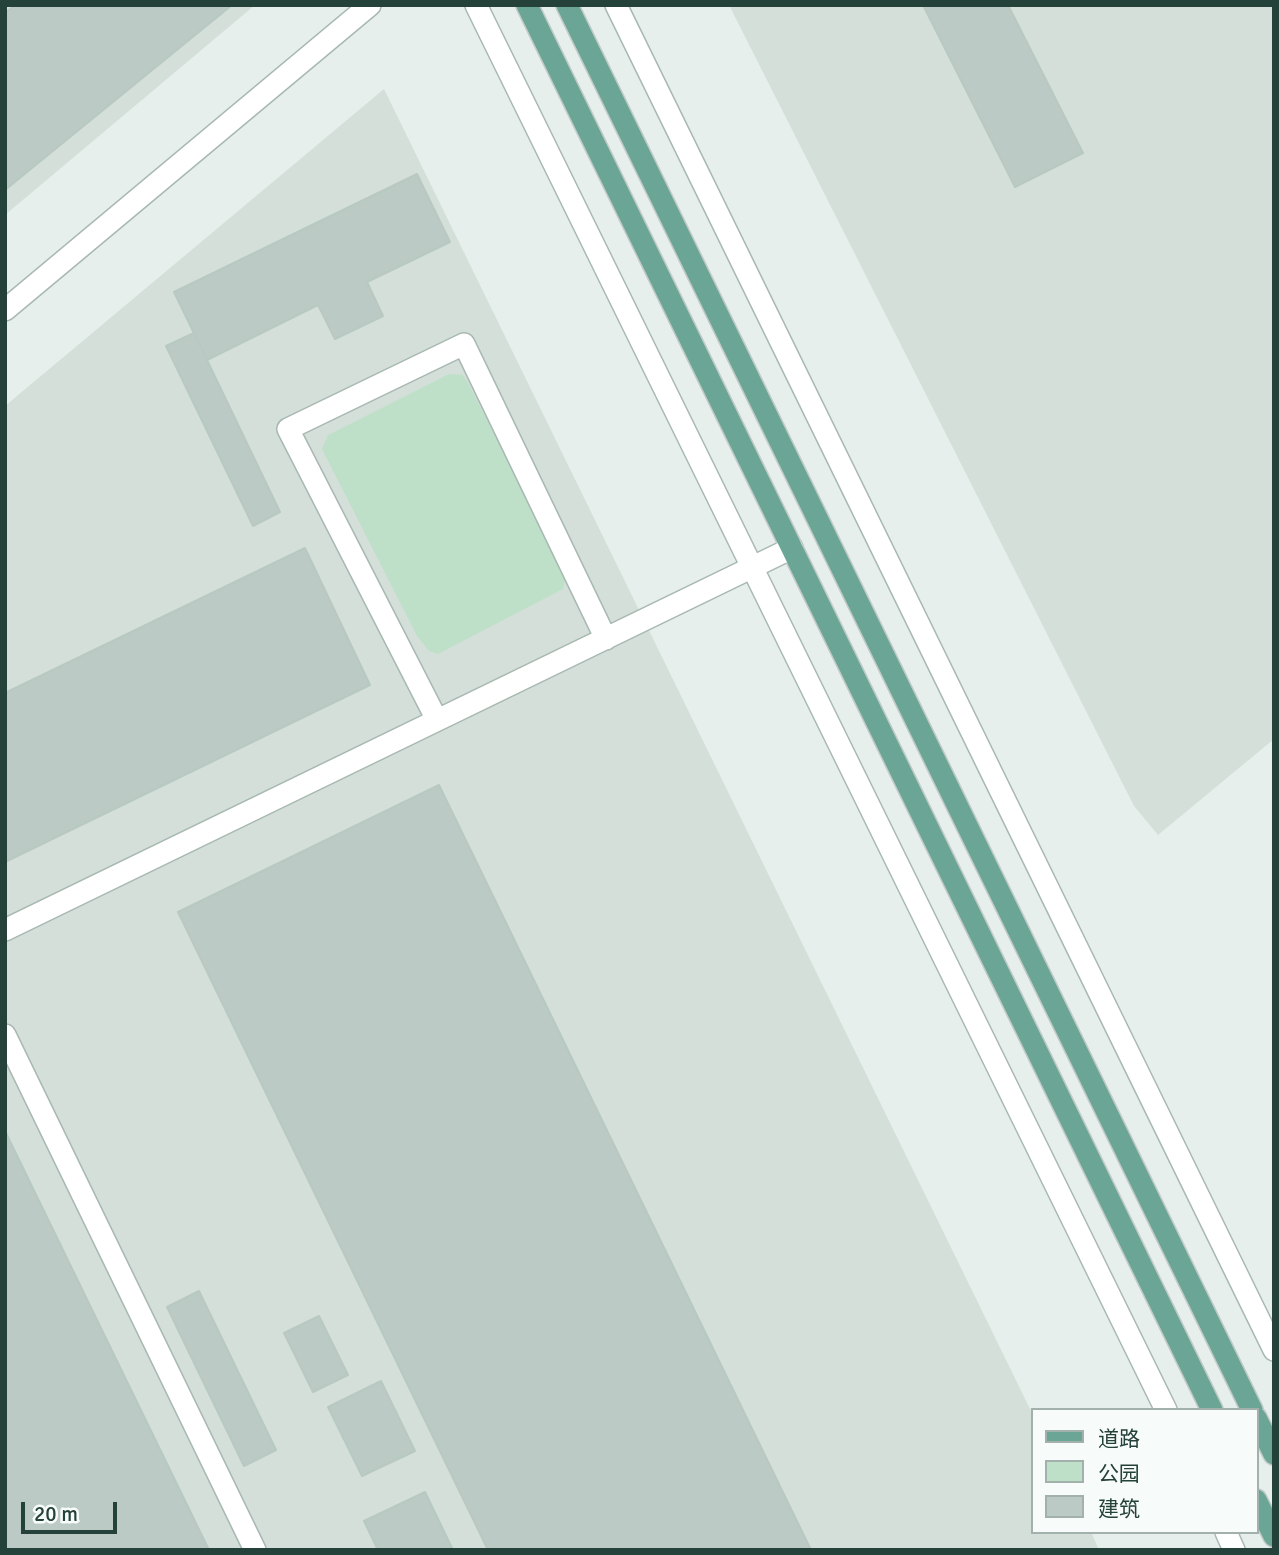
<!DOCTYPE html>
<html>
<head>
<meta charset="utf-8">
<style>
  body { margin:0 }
  #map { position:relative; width:1279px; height:1555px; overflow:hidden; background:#e6efeb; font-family:Signika,"Noto Sans SC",sans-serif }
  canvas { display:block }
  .frame { position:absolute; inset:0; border:7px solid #24423a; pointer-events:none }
  .legend { position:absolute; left:1031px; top:1408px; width:228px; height:126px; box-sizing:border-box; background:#f7fbf9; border:2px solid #a3b1ad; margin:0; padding:9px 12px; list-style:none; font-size:21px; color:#24423a }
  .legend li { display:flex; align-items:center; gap:14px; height:35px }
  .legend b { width:35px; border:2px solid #a3b1ad }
  .scale { position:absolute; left:21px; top:1502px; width:96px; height:32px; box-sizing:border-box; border:4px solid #24423a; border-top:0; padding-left:9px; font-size:21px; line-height:24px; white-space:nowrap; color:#24423a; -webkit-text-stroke:5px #f7fbf9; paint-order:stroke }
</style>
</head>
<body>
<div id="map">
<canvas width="1279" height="1555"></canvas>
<div class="frame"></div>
<ul class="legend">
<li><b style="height:9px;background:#6aa596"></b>道路</li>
<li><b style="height:19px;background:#bfe0c8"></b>公园</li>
<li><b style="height:19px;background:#bbcac4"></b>建筑</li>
</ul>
<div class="scale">20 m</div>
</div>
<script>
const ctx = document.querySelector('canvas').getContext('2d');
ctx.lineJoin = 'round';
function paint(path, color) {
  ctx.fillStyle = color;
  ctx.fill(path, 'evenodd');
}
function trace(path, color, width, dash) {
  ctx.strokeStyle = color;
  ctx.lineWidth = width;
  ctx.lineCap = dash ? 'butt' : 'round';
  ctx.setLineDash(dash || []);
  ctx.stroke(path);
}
const built = new Path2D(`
  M5,5H255L5,215Z
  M729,5H1274V739L1158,835L1134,806Z
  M384,89L1032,1413V1532H1091L1099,1550H5V406Z`);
const green = new Path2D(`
  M449,374L463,375L467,381L561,564L565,579L563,589L438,654L429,651L417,636L322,449L328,435Z`);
const building = new Path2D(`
  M15,5H232L5,190V13Z
  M923,5H1008L1083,153L1015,187Z
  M417,174L450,242L367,282L383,316L335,339L318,305L207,360L174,292Z
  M194,333L280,512L253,526L166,346Z
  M305,548L370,685L5,862V693Z
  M439,785L811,1550H488L178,912Z
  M5,1131L209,1550H5Z
  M199,1291L276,1450L244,1466L167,1307Z
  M319,1316L348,1375L313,1392L284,1333Z
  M381,1381L415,1451L362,1476L328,1407Z
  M425,1492L453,1550H378L364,1521Z`);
const minor = new Path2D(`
  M476,5L1166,1410
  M616,5L1274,1350
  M5,310L370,5
  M437,720L288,429L464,344L606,639
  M5,930L792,548
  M5,1035L255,1550
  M1226,1532L1234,1550`);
const major = new Path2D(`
  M527,5L1212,1410
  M567,5L1252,1410
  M1256,1418L1274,1454
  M1256,1500L1274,1536`);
paint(built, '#d4dfda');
paint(green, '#bfe0c8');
paint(building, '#bbcac4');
trace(building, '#b8c9c2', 2);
trace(minor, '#a8b8b2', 24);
trace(major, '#c2cac8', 24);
trace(minor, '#fff', 21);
trace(major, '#6aa596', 21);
</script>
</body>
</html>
